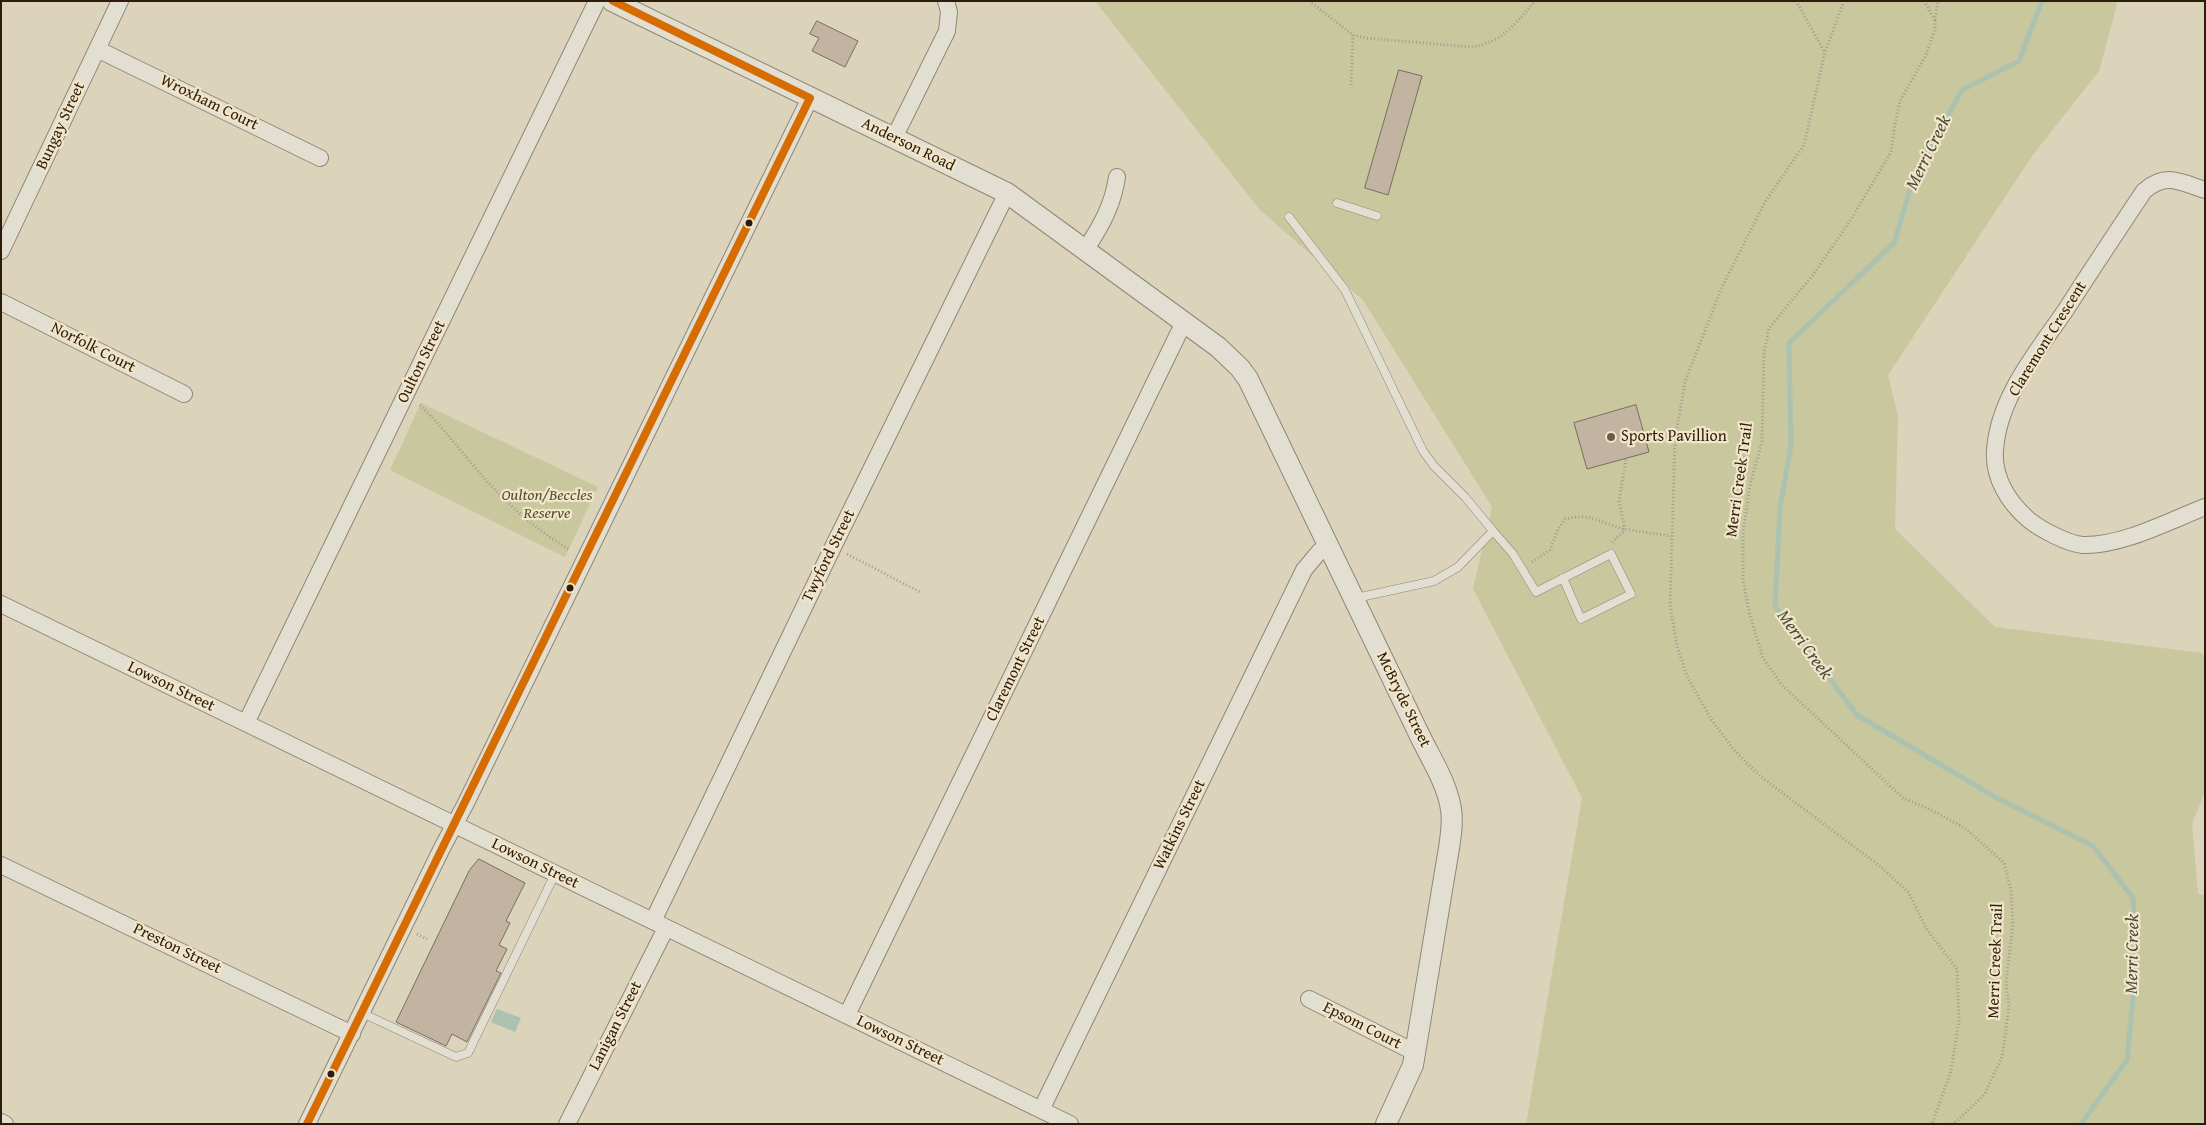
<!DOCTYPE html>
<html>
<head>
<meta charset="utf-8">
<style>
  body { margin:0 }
  #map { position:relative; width:2206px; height:1125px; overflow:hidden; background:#dbd3ba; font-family:"Gentium Book Plus",serif }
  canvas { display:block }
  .frame { position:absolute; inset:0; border:2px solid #2e1b0c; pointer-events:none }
</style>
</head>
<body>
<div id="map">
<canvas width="2206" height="1125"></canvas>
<div class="frame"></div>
</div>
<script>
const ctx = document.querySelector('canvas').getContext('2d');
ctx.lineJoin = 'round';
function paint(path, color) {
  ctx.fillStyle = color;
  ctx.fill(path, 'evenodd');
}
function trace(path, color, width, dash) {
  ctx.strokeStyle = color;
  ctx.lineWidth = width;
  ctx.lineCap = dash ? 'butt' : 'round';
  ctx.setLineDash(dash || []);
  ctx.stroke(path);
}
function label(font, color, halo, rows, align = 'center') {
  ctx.font = font + ' "Gentium Book Plus",serif';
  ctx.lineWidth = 4.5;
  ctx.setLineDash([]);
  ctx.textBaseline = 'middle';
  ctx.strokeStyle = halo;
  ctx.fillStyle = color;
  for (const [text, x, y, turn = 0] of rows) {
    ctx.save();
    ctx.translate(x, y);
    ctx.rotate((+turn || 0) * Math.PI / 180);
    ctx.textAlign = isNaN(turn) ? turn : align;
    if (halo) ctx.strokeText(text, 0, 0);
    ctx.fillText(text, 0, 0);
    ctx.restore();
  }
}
const green = new Path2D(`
  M1095,1H2116L2117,5L2099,71L2032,156L1888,375L1898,416L1895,529L1995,627L2202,653L2205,660V791L2192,824L2198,894L2205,895V1124H1526L1582,798L1473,589L1492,507L1363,300L1260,210Z
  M421,403L598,487L565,557L390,470Z`);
const water = new Path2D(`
  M497,1009L521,1018L515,1032L491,1022Z`);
const stream = new Path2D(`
  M2042,1L2019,61L1962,90L1913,179L1894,243L1789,343L1791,445L1780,507L1775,606L1857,715L1995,797L2093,846L2133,898L2136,968L2127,1060L2081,1124`);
const building = new Path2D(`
  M817,21L858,41L845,67L812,51L819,38L810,34Z
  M1399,70L1422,76L1388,195L1365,188Z
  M1636,405L1649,452L1587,469L1574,423Z
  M479,859L525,883L506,921L510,923L499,945L507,949L496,971L501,973L467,1042L452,1034L446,1046L396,1022L469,871Z`);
const path = new Path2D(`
  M1309,1L1353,35L1366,38L1471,47C1501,44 1516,23 1535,1
  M1796,1L1824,51
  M1844,1L1825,52L1804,145L1765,202L1722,287L1685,382L1675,439L1670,604L1677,646L1687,676L1711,719L1734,750L1760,776L1881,867L1909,893L1926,928L1957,969L1959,1020L1951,1071L1932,1124
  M1924,1L1935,20L1938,1
  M1935,20V29L1926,55L1900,101L1895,124L1891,152L1850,221L1813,275L1769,328L1764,353L1762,442L1750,485L1743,533V580L1750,616L1763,658L1782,685L1903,798L1929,809L1965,828L2004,863L2011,890L2013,924L2006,983L2009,1007L2002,1057L1984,1095L1958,1120L1952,1124
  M1351,85L1353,35
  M420,405C449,433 472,467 501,496C522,517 545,535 570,550
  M1612,542L1623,532L1624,525L1619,501L1626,459
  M847,554L920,592
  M1532,562L1550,550L1558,529L1565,519L1576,517H1588L1623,529L1671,536
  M417,934L427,939`);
const service = new Path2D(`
  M1337,203L1377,216
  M1289,217L1345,290L1423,451L1434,466L1465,497L1493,531L1458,567L1434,581L1356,598
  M1493,531L1513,554L1536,592L1611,554L1631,594L1581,619L1563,578
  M362,1013L456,1057L468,1053L555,874`);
const minor = new Path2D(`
  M97,49L320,158
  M894,138L947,31L949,12L946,1
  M2205,190C2180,182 2166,172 2144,191C2118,230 2092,269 2067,308C2038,351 1998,397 1995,451C1993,478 2009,503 2029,520C2040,529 2068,544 2083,545C2122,546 2169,521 2205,507
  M1086,249C1101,226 1113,205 1117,177
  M1,251L120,1
  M1,302L184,394
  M1,604L1070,1124
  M246,723L597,1
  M1,865L352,1034
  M653,921L833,547L1007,193
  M1309,999L1416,1053
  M847,1015L1184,322
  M1041,1110L1304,570L1319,552L1327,546
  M1,1122L5,1124
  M307,1124L442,848L465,805L810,98
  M567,1124L666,928`);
const tertiary = new Path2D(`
  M612,1L1007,193L1218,347L1240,368L1248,379L1419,734C1430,757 1447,783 1451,809C1453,822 1451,835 1449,848L1413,1065L1386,1124`);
const bus1 = new Path2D(`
  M613,1L810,98
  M307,1124L810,98`);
const markers = [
  [749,223,4.5,"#2e1b0c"],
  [1611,437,5,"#6b5b49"],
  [570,588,4.5,"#2e1b0c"],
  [331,1074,4.5,"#2e1b0c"]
];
const streetNames = [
  ["Wroxham Court",209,103,26],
  ["Bungay Street",61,126,-65],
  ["Anderson Road",908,145,26],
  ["Claremont Crescent",2048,339,-58],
  ["Norfolk Court",93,348,27],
  ["Oulton Street",422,362,-64],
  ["Merri Creek Trail",1740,480,-82],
  ["Twyford Street",829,556,-64],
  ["Claremont Street",1016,669,-64],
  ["Lowson Street",171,687,26],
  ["McBryde Street",1403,700,64],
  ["Watkins Street",1180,825,-64],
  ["Lowson Street",535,864,26],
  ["Preston Street",177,949,26],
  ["Merri Creek Trail",1996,961,-88],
  ["Lanigan Street",616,1026,-63],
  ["Epsom Court",1362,1026,27],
  ["Lowson Street",900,1041,26]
];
const poiNames = [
  ["Sports Pavillion",1621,437]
];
const parkNames = [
  ["Oulton/Beccles",547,496],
  ["Reserve",547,514]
];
const waterNames = [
  ["Merri Creek",1929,153,-64],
  ["Merri Creek",1804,645,54],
  ["Merri Creek",2133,954,-89]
];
paint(green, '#c9c79e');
paint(water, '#abc2b0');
trace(stream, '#abc2b0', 5);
paint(building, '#c2b4a1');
trace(building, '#766e60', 1);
trace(service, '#8f8777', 9);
trace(minor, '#8f8777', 18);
trace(tertiary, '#8f8777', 22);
trace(path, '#a19c90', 3, [1, 2.5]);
trace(service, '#e3ded2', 8);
trace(minor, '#e3ded2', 16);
trace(tertiary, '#e3ded2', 20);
trace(bus1, '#d56d02', 8);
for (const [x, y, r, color] of markers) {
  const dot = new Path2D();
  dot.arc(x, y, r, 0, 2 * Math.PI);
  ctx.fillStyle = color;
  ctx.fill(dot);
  trace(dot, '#f1e6c9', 2);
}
label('16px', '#2e1b0c', '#f1e6c9', streetNames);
label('16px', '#2e1b0c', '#f1e6c9', poiNames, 'left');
label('italic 16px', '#584c31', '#f1e6c9', parkNames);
label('italic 18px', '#4e4b3c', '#f1e6c9', waterNames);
</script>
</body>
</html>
